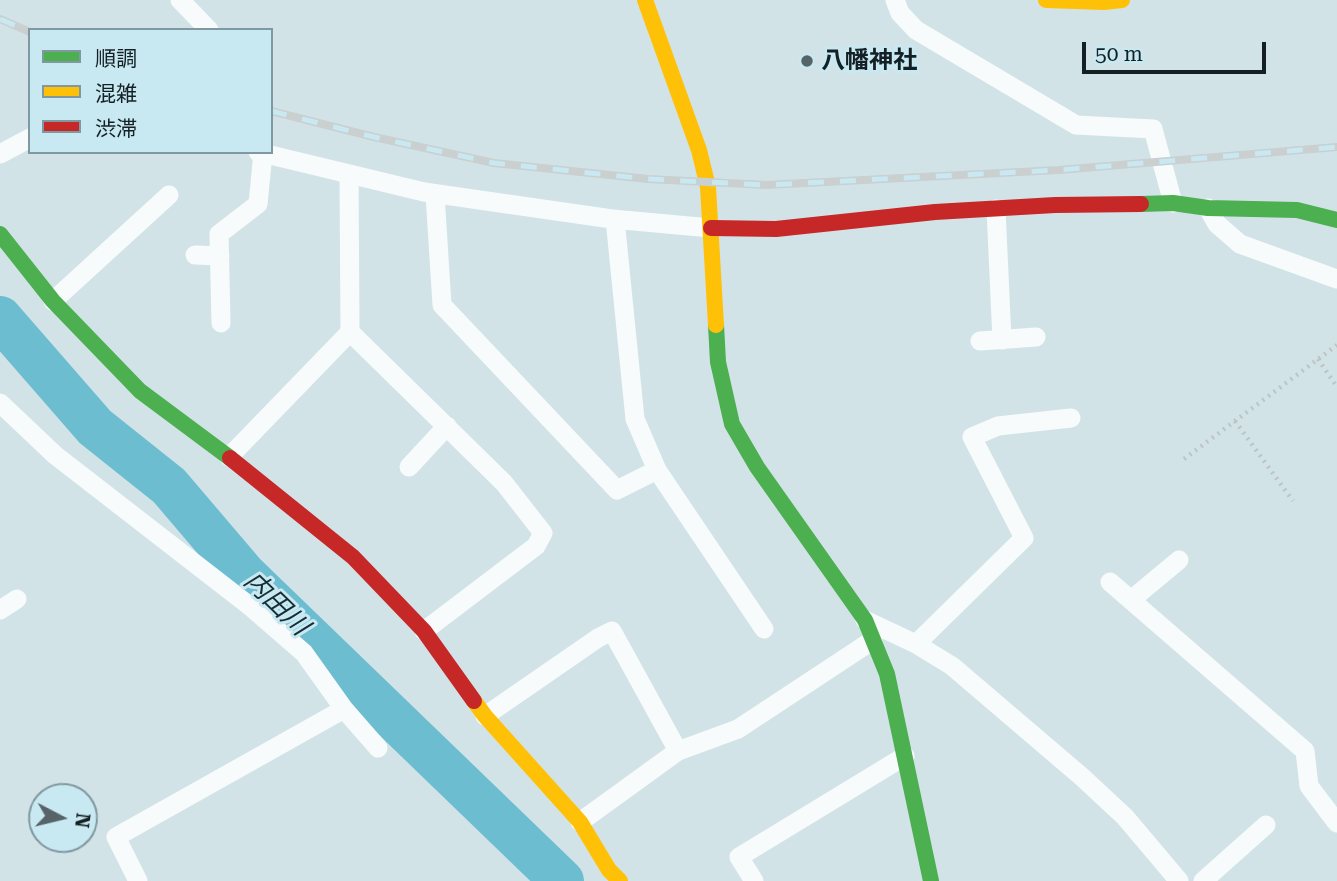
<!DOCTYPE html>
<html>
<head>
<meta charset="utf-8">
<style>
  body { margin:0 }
  #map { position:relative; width:1337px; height:881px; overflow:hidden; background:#d2e3e8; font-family:"Roboto Serif","Noto Sans JP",serif }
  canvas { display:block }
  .legend { position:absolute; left:28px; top:28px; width:245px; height:126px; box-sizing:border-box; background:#c8e8f2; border:2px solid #8098a0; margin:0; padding:9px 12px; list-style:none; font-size:21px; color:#142024 }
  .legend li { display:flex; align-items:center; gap:14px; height:35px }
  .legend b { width:35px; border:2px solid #8098a0 }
  .north { position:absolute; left:28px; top:783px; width:70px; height:70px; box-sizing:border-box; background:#c8e8f2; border:2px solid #8098a0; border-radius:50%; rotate:97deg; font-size:19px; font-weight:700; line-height:28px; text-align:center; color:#142024 }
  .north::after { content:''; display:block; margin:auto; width:24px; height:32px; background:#566469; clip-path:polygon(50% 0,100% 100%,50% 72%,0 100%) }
  .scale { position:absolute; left:1082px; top:42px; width:184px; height:32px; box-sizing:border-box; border:4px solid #142024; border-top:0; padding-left:9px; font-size:21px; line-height:24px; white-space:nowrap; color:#142024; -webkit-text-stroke:5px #c8e8f2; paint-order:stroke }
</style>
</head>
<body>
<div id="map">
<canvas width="1337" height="881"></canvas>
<ul class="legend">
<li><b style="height:9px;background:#4caf50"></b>順調</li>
<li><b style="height:9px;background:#ffc107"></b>混雑</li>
<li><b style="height:9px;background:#c62828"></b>渋滞</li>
</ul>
<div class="north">N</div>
<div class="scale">50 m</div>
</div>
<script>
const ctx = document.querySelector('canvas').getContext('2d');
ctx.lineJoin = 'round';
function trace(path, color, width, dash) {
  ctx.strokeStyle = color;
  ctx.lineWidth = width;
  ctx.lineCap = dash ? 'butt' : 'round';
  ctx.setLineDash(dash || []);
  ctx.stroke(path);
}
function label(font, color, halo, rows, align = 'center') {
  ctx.font = font + ' "Roboto Serif","Noto Sans JP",serif';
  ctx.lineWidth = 6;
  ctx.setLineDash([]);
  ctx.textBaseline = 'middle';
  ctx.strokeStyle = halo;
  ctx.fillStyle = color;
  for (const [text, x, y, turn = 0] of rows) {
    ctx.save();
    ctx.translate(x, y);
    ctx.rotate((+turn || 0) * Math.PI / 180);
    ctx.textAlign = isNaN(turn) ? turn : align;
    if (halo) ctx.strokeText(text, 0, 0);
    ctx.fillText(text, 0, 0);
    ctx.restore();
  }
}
const stream = new Path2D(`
  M542,881L543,863`);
const river = new Path2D(`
  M0,318L95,427L169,486L244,574L562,881`);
const path = new Path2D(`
  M1318,359L1337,387
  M1235,421L1293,501
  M1184,459L1337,345`);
const street = new Path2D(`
  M180,0L209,30
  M895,0L900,13L916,30L1076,125L1153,129L1173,203
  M258,152L424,192L612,219L711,228
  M0,154L30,138
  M349,175L350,332L504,483L543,533L536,546L424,631
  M435,194L442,305L617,490L657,470
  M1208,208L1217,224L1240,244L1337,279
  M996,209L1002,340
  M615,219L635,419L657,470L764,629
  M195,255L220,256
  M53,301L169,195
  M221,323L219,234L258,204L263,153
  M980,341L1036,337
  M0,403L55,455L251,607L304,653L344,709L378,748
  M229,457L350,332
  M409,467L447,426
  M1110,582L1305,751L1309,786L1337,823
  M1131,600L1179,560
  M0,610L17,599
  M865,620L916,644L952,666L1082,777L1125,817L1179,881
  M916,644L1024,538L972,437L998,426L1071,418
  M485,716L598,638L612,631L678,751
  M580,822L678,751L738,729L873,640
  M138,881L116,837L344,709
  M754,881L739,857L905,756
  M1203,881L1266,825`);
const fast = new Path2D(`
  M1141,204L1173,203L1208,208L1297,210L1337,220
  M0,234L53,301L140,391L230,458
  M716,325L718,362L732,424L757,467L865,620L887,674L931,881`);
const slow = new Path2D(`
  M645,0L699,150L708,187L716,325
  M1046,0L1104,2L1122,0
  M474,701L485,716L580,822L609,870L620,881`);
const jam = new Path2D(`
  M711,228L776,229L935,212L1055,205L1141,204
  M230,458L353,557L424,631L474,701`);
const rail = new Path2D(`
  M0,19L30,32
  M271,111L374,137L494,163L648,179L766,185L1059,170L1337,147`);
const markers = [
  [807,61,7,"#566469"]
];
const poiNames = [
  ["八幡神社",821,61]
];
const waterNames = [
  ["内田川",276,604,44]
];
trace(stream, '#6dbdd1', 7);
trace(river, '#6dbdd1', 44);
trace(path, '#bdc4c5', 4.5, [2, 5]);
trace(street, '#f8fbfc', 19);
trace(fast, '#4caf50', 16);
trace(slow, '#ffc107', 16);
trace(jam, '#c62828', 16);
trace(rail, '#cacfd0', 8);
trace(rail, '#c8e8f2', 5, [16]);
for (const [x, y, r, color] of markers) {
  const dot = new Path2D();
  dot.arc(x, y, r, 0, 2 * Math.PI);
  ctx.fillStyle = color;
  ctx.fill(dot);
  trace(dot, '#c8e8f2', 2.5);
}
label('bold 24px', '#142024', '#c8e8f2', poiNames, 'left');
label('italic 26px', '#152d33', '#c8e8f2', waterNames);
</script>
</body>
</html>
